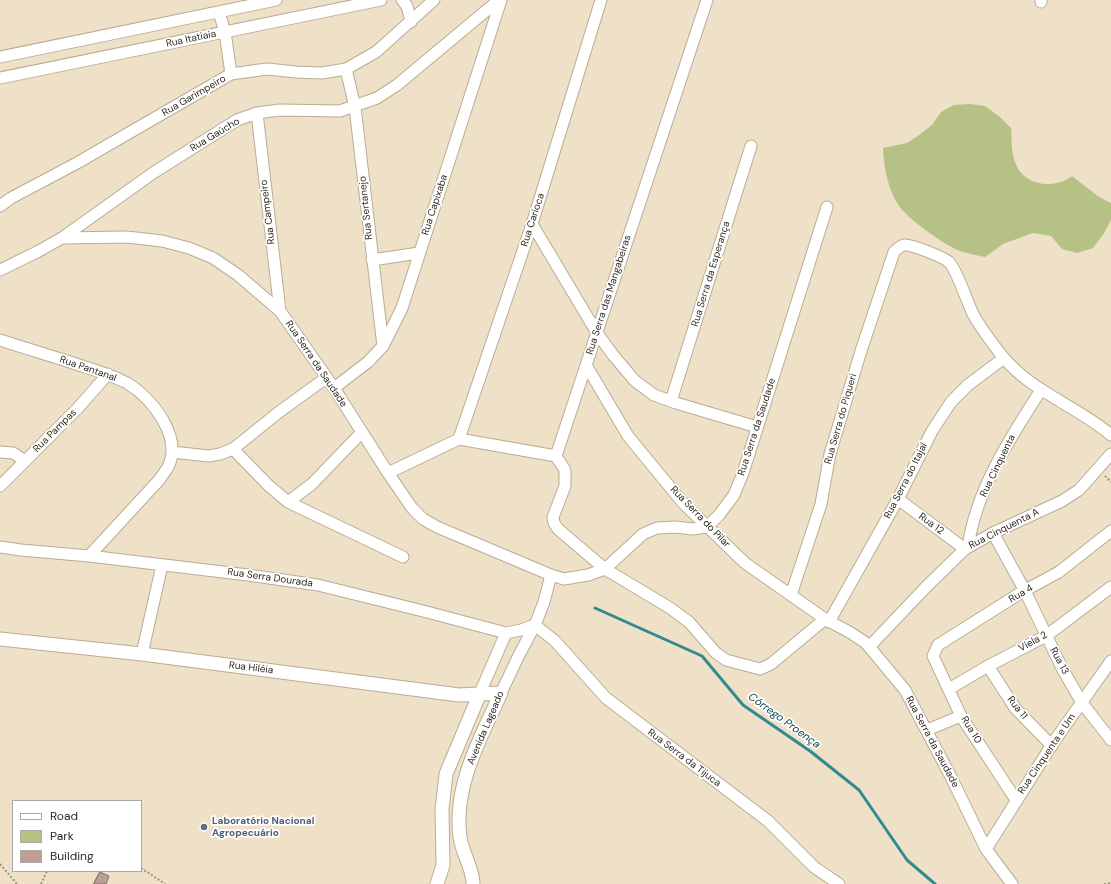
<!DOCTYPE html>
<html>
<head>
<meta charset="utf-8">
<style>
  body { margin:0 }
  #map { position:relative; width:1111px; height:884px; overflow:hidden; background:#efe1c7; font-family:"DM Sans",sans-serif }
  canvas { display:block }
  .legend { position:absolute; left:12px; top:800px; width:130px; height:72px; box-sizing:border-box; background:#fff; border:1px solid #aba9a5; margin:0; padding:5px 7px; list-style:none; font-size:12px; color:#2e291f }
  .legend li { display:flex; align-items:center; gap:8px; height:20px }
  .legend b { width:20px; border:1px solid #aba9a5 }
</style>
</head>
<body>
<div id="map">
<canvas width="1111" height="884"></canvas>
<ul class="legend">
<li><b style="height:5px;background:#fff"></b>Road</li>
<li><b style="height:11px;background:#b6c186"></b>Park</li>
<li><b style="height:11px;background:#bc9e97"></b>Building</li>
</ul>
</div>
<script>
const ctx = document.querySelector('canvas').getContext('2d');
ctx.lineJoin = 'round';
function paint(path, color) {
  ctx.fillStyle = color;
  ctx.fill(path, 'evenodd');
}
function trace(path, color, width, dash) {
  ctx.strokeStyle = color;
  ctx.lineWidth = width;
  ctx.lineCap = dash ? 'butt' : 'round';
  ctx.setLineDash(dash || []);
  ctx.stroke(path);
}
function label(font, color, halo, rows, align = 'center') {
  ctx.font = font + ' "DM Sans",sans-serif';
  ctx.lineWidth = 3.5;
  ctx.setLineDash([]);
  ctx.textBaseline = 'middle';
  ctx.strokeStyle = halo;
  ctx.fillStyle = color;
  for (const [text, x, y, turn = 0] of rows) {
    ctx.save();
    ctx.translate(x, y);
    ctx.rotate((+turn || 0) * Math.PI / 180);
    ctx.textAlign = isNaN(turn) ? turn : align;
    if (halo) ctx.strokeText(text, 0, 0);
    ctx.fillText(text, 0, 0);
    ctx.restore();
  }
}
const green = new Path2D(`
  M970,104L985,106L1000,117L1011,128C1012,138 1011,152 1015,162C1023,186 1054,190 1072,176L1099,197L1111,203V220L1103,235L1093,248L1077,253L1062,249L1051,236L1033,233L1003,244L985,257C975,255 964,253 955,249C940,241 909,220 899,206C888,190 884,168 883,148L907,143L919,135L932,125L941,112L954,105Z`);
const stream = new Path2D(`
  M595,608L702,656L743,705L810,751L859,790L907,860L935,884`);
const path = new Path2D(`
  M1105,476L1111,482
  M0,864L17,884
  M141,868L165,884
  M41,884L47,871
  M1104,884L1111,883`);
const minor = new Path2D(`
  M402,0L407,6L411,22
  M1041,2V0
  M219,12L225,32L231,74
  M0,57L276,0
  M346,69L355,107L383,346
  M0,78L381,0
  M257,113L280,311
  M0,206L11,198L77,163L231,74L267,69L296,72L322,73L346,69L376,52L434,0
  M532,224L597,333L613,355L635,381L654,395L676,403L757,427
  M62,238L127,237L162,241L189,248L213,258L238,275L280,311L334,388L388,473L412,508L423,519L437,527L551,575L564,579L588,575L605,569L643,534L657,528L675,527L693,529L707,527L719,515L734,495L743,473L827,207
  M372,260L419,253
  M0,270L37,252L62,238L153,173L237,120L257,113L280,110L340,111L377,98L397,85L499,0
  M0,340C24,348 48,355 73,363C91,369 110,374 127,383C152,398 183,437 168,467C166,471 162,475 160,479L89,556
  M586,365L628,436L683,503L745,563L825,619L851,633L866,643L905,690L951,777L986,849L1012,884
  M334,388L368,362L383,346L402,308L501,0
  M671,401L751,146
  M459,439L532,224L601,0
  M233,449L268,485L288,502L403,557
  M0,452L13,453L25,461
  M172,452L209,456L220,454L233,449L279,412L326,378
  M556,456L707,0
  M556,456L565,470V486L553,517L554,523L558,529L605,569L670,608L689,622L716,653L726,660L760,669L771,664L825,619
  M388,473L459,439L556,456
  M0,486L77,409L108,374
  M898,499L965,549
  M288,502L312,484L362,432
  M993,533L1025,591L1062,668L1082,703L1111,740
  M0,547L21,550L89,556L248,575L318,585L427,612L506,633L521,630L535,625
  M968,547C976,490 1010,438 1041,390
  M791,595L821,504L830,454L861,351L894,252C897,249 900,246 904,245C911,244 943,257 949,262C957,270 967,302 973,314C981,329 992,343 1003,357C1032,392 1077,406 1111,435
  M829,622L898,499L932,431L951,402L968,385L1004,358
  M535,625L555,641L606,698L768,821L814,867L839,884
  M869,647L926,587L965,549L993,533L1062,501L1079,490L1111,454
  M142,654L162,565
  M988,666L1015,708L1052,746
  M949,689L988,666L1046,636L1111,587
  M480,693L506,633
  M501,693L519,655L535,625L544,602L551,575
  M927,730L961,716
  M1016,800L961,716L933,656L938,645L1022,592L1059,572L1111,531
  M986,849L1055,740L1111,661`);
const major = new Path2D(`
  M0,639L142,654L459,695L501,693C481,737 453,786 460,837C462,853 473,868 473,884
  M437,884L443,865L442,809L446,774L480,693`);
const wall = new Path2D(`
  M100,872L106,884H93L97,876Z`);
const building = new Path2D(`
  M100,872L109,876L106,884H94Z`);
const markers = [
  [204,827,4,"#5c6f8a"]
];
const streetNames = [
  ["Rua Itatiaia",191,39,-12],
  ["Rua Garimpeiro",194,96,-30],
  ["Rua Gaúcho",215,135,-31],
  ["Rua Capixaba",435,205,-72],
  ["Rua Sertanejo",366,208,-96],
  ["Rua Campeiro",268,212,-97],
  ["Rua Carioca",533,220,-72],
  ["Rua Serra da Esperança",711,274,-73],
  ["Rua Serra das Mangabeiras",609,295,-72],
  ["Rua Serra da Saudade",316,364,56],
  ["Rua Pantanal",88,369,19],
  ["Rua Serra do Piqueri",841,419,-74],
  ["Rua Serra da Saudade",757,427,-72],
  ["Rua Pampas",55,431,-45],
  ["Rua Cinquenta",998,466,-64],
  ["Rua Serra do Itajaí",906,481,-63],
  ["Rua Serra do Pilar",700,517,46],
  ["Rua 12",931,524,37],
  ["Rua Cinquenta A",1004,529,-27],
  ["Rua Serra Dourada",270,578,8],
  ["Rua 4",1021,594,-30],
  ["Viela 2",1033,642,-29],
  ["Rua 13",1059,661,62],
  ["Rua Hiléia",251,668,7],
  ["Rua 11",1017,708,52],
  ["Avenida Lageado",486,728,-67],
  ["Rua 10",971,730,58],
  ["Rua Serra da Saudade",932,742,62],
  ["Rua Cinquenta e Um",1047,754,-56],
  ["Rua Serra da Tijuca",684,758,37]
];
const serviceNames = [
  ["Laboratório Nacional",212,821],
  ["Agropecuário",212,833]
];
const waterNames = [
  ["Córrego Proença",784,721,36]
];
paint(green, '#b6c186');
trace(stream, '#328a8f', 3);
trace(minor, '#b9ac93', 13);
trace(major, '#b9ac93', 15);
trace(path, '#9d9380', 2, [2, 2]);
trace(minor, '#fff', 11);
trace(major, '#fff', 13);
paint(wall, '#a28882');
paint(building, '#bc9e97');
trace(building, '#846f6a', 1);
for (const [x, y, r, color] of markers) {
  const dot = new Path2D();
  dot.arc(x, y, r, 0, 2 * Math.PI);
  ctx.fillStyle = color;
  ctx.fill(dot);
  trace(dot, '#fff', 1.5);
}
label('10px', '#2e291f', '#fff', streetNames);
label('bold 10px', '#4e5e75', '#fff', serviceNames, 'left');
label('italic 11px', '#0e454a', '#fff', waterNames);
</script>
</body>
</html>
